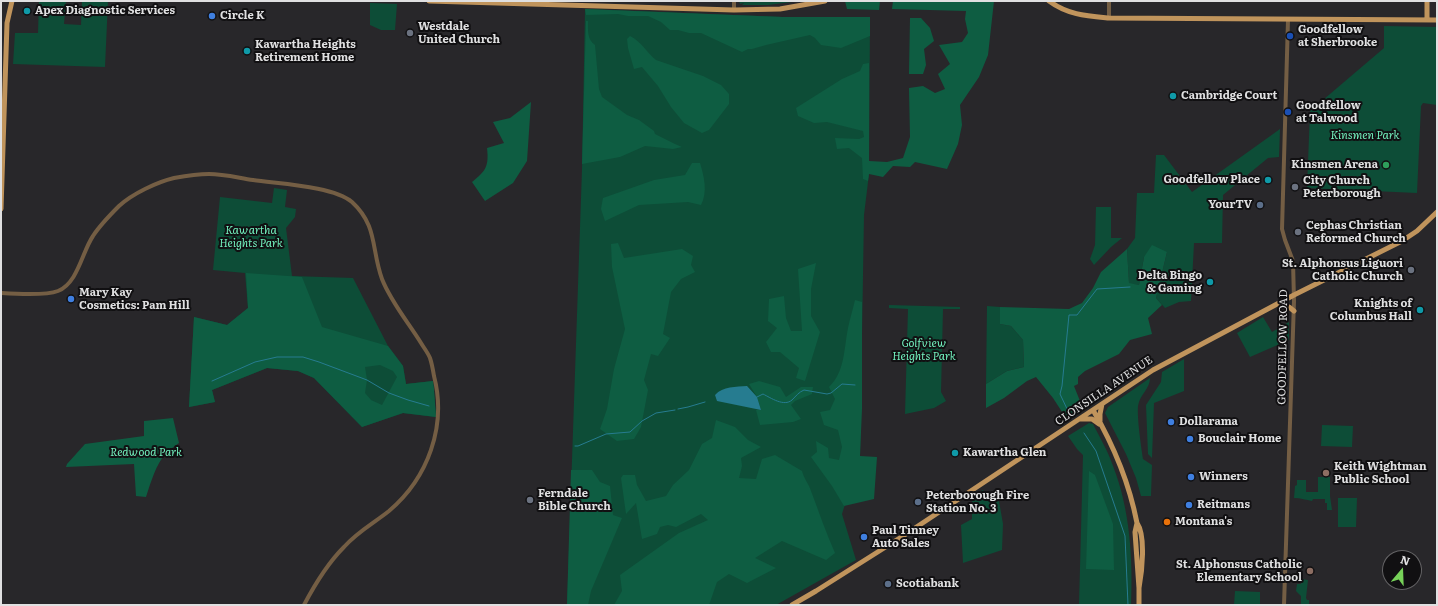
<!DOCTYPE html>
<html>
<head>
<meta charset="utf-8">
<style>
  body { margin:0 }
  #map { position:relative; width:1438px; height:606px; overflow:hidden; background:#28272a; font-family:Literata,serif }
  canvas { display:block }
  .frame { position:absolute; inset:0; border:2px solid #e0e0e1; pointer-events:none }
  .north { position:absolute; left:1382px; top:550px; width:40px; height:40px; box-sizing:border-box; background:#111012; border:1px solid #646365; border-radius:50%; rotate:19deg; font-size:11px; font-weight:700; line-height:16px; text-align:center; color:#e0e0e1 }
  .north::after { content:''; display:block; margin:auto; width:14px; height:18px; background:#77d259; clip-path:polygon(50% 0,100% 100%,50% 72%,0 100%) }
</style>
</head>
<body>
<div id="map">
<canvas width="1438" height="606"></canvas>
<div class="frame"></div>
<div class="north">N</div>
</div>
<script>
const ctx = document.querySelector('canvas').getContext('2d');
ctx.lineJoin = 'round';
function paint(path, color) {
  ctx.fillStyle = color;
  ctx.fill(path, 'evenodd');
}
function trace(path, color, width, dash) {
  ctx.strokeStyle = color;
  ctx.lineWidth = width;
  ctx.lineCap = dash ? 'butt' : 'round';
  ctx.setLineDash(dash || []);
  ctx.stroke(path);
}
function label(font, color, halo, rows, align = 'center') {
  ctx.font = font + ' Literata,serif';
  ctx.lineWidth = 4;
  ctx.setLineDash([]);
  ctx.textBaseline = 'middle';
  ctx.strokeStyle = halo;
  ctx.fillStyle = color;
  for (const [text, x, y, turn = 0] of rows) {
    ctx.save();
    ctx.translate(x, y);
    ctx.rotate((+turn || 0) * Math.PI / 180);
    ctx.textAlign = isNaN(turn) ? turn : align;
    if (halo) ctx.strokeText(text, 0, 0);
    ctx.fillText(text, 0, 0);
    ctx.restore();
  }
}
const green = new Path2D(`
  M39,1H66L64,24L81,25L82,1H108L105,67L13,64L15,33H38Z
  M739,1H800L768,5H742L744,3L740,4Z
  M370,3L397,4L395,30H381L370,25Z
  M585,9L783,17H870L869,174L864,215L860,456L842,514L856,560L776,605H567L582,169Z
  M1384,26L1437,27V105L1423,103L1421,106L1417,193L1307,188L1310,111L1384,48Z
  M1280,129L1279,157L1268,158L1223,195L1222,243H1194L1191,301L1179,302L1165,308L1156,298L1167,252L1144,257L1139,285L1129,284L1127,249L1135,238L1137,193H1154L1156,155H1164L1192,192Z
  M274,188L287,190L285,207L296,209L295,217L286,228L292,276L353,278L388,346L403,366L406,384L433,381L436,417L403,413L362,427L314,378L298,371L267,368L212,390L215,402L189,407L194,317L227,325L248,308L245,273L213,270L220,197L272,203Z
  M1096,207H1111V238H1122L1111,247L1094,265L1090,259L1095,245Z
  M889,305L960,307V309H943L941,392L946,401L934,408L905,414L908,309L889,308Z
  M987,306L1000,307V324L1011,326L1023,340L1024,367L1007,371L986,384Z
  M1263,317L1272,332L1289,322V340L1250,357L1237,333Z
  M1184,359V391L1154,403L1152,458L1148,454L1146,405L1161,382L1162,372Z
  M1150,378C1150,389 1140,394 1138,406C1137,419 1141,445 1143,459L1152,465L1151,496H1141L1136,478L1126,454L1105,413L1108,407Z
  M1089,423L1093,424C1100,438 1108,451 1113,466C1130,509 1133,559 1131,605H1079L1083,455L1077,449L1068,436Z
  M1322,425L1353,426L1352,447L1321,446Z
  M1318,477H1330V496L1332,510H1327V503H1325V499H1313L1312,501C1306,500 1301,498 1294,498L1295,486L1297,485V480H1306V492H1318Z
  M983,490L991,504L999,501L1003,524L1002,550L963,563L961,525L972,519V498Z
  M1338,498H1357L1356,527H1338Z
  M1301,579L1308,580L1306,598L1307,600H1309V605H1301V596L1296,591L1297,584H1301Z
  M1235,591L1260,592V605H1234Z`);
const forest = new Path2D(`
  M845,1H880L879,10L847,9Z
  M893,1H994L988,55L979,77L960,105L962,125L958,144L947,169L915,162L910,167L893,166L883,177L869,174L868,181L863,179L862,158L849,148L837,149L835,138L859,139L864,137L863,131L827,122L814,123L798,116L796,108L842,79L860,71L863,64L869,63V161L887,162L903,158L910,137L909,88L923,86L935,93L945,89L938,74L950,64L939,45L962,42L968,33L965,19L966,11L892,9Z
  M585,9L783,17H870V36L841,48L821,45L815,38L810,35L766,45L752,49H748L742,52L701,33H689L678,30H670L661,22L648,16H628L618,14L586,15Z
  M910,18H921L930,28L934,41L924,49L926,65L923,74H909Z
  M586,21H588C588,31 587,39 595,45L599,89L602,97L627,115L639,120L654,131L655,134L675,144L682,147L673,149L645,146L620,157L582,164Z
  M630,36C641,41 647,53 656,60L703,76L721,85L729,94V104L709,130L702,133L684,123L671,107L658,86L642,67L634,69L628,48L627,39Z
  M531,102L527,161L513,183L485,201L472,182C486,171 489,166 487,148L504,143L493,122L510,118Z
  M692,163H700C704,176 708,192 701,205L688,202L639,205L605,221L601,209L603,198L654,180L685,175Z
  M618,243L624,258L682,249L693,256L691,265L695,272L681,279L671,292L663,334L670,338L658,356L651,354L644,380L648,390L641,427L634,439L617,441L600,429L607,409L614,369L625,329L612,267L611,244Z
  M1152,245L1167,252L1156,298L1162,305L1148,318L1152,334L1130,340L1119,354L1085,371L1078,377V384L1074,386L1082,406L1066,418L1053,398L1036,377L1027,381L1004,398L986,408V384L1007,371L1024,367L1023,340L1011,326L1000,324V307L1069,309L1082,303L1093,288L1101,272L1127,249L1129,283L1139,285L1144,257Z
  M816,263L811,289V316L820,332L805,381L796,378L799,368L780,352H771L766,342L777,328L768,321L769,299L784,296L786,318L791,331H802L798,269Z
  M246,273L302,277L322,327L388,346L403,366L406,384L433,381L434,389L436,417L403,413L362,427L314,378L298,371L267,368L212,390L215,402L189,407L194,317L227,325L248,308ZM380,365L393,371L397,377L382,405L371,400L365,393L367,380L365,367Z
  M855,300L862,302V409L860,456L877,457L874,499L844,506L832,486L811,457L817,452L816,441L828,448L829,458L839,460L842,447L838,430L824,425L820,412L830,410L835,399L829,387C845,372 844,348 848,328C850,318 853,309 855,300Z
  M759,381L780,387L786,397L801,387H813L812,394L795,401L791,405L801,419L793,422L760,425L756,410H761L757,397L749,384Z
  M173,418L179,443C175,446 170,449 166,453C156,464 151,482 146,497L136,496L134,464L66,467L67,464L85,444L144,436V421Z
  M716,420L735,427L748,440L761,447L741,458L742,466L739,478L756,479L762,459L775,455L802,471C804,479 809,484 811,491C819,512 826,533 835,553L826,560L782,541L755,558L776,568L747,583L729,574L717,582L709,605H614L622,591L620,575L679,533L708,520L701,514L676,527L668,525L660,527L657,534L642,539L636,503L626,514L621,478L623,475H635L637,485L646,501L666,496L673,485L689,470L702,444L712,438Z
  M571,470H592L600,482L610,486L613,515L622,518L591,591L588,605H567Z
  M1089,471L1095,475L1113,524L1114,570L1086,569Z`);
const water = new Path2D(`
  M747,386L757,397L761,410L717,401L715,395C723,386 736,387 747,386Z`);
const stream = new Path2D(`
  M212,381L255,362L277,357H303L319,362L367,380L389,393L408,400L429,406
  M757,397L763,394C771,398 784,407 792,400C796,396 799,392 804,390L827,394L831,393L842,384L855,385
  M678,409L688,407L705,402
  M1069,413L1060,394L1062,386L1069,315H1077L1097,289L1130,287
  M1084,433L1096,451L1125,536L1128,605
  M575,446H578L606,434L630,432L642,421L656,413L675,410`);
const minor = new Path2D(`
  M734,10V1
  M1109,18V1
  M1,293C16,294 45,296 58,291C78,283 82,252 93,236C100,225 110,215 119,206C132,194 157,182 174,178C185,176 198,174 209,174C224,174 239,178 253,180C279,184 333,186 352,202C378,226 371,249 382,279C391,302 408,322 421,343C424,348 428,353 430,358C432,364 433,370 434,376C447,426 428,478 389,511C374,523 357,532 344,547C327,564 315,584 304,605
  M1284,605L1294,301L1293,261L1285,240L1282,229L1288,20`);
const major = new Path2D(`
  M429,1L734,10L780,9L825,1
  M1049,1C1068,15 1087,16 1109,18L1437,20
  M1427,1V20
  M1,209L7,23L12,1
  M1279,303L1289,307L1294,311
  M1093,410C1114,446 1129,482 1137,523C1146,536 1142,572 1139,588
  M1081,419H1092L1099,424
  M1100,421V414L1102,404
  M1137,523L1135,532L1139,588V605
  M792,605L816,591L903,536L1153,370L1294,295L1402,241L1417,231L1437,212`);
const markers = [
  [27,11,4,"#0f9aa8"],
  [212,16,4,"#3f7fe0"],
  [410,33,4,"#6b7280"],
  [1290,36,4,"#1a4fb4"],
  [247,51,4,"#0f9aa8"],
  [1173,96,4,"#0f9aa8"],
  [1288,112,4,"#1a4fb4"],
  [1386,165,4,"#2e9e5b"],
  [1268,180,4,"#0f9aa8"],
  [1295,187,4,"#6b7280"],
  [1260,205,4,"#5c6f8a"],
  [1298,232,4,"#6b7280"],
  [1411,270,4,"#6b7280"],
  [1210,282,4,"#0f9aa8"],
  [71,299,4,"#3f7fe0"],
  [1420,310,4,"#0f9aa8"],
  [1171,422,4,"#3f7fe0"],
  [1190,439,4,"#3f7fe0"],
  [955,453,4,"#0f9aa8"],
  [1326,473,4,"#8d6e63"],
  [1191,477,4,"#3f7fe0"],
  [530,500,4,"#6b7280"],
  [918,502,4,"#5c6f8a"],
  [1189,505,4,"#3f7fe0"],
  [1167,522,4,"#e8710a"],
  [864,537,4,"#3f7fe0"],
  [1310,571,4,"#8d6e63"],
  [888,584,4,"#5c6f8a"]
];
const poiNames = [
  ["Apex Diagnostic Services",35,11],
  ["Circle K",220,16],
  ["Westdale",418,27],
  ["United Church",418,40],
  ["Goodfellow",1298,30],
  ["at Sherbrooke",1298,43],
  ["Kawartha Heights",255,45],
  ["Retirement Home",255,58],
  ["Cambridge Court",1181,96],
  ["Goodfellow",1296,106],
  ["at Talwood",1296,119],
  ["Kinsmen Arena",1378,165,"right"],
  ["Goodfellow Place",1260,180,"right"],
  ["City Church",1303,181],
  ["Peterborough",1303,194],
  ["YourTV",1252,205,"right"],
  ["Cephas Christian",1306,226],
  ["Reformed Church",1306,239],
  ["St. Alphonsus Liguori",1403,264,"right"],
  ["Catholic Church",1403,277,"right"],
  ["Delta Bingo",1202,276,"right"],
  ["& Gaming",1202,289,"right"],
  ["Mary Kay",79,293],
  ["Cosmetics: Pam Hill",79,306],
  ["Knights of",1412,304,"right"],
  ["Columbus Hall",1412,317,"right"],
  ["Dollarama",1179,422],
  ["Bouclair Home",1198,439],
  ["Kawartha Glen",963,453],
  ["Keith Wightman",1334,467],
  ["Public School",1334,480],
  ["Winners",1199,477],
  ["Ferndale",538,494],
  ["Bible Church",538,507],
  ["Peterborough Fire",926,496],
  ["Station No. 3",926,509],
  ["Reitmans",1197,505],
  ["Montana's",1175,522],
  ["Paul Tinney",872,531],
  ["Auto Sales",872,544],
  ["St. Alphonsus Catholic",1302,565,"right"],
  ["Elementary School",1302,578,"right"],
  ["Scotiabank",896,584]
];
const parkNames = [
  ["Kinsmen Park",1365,136],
  ["Kawartha",251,231],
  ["Heights Park",251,244],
  ["Golfview",924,344],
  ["Heights Park",924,357],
  ["Redwood Park",146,453]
];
const streetNames = [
  ["GOODFELLOW ROAD",1283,347,-89],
  ["CLONSILLA AVENUE",1104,391,-34]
];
paint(green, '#0d4d37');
paint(forest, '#0e5d42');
paint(water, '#267c90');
trace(stream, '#267c90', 1);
trace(minor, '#745e44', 4);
trace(major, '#c0945c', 5);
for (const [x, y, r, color] of markers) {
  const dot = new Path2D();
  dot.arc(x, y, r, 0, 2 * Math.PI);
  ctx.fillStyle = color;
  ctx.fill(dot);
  trace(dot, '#111012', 1.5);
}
label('bold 11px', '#e0e0e1', '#111012', poiNames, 'left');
label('italic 11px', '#73f2bf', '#111012', parkNames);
label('11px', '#e0e0e1', '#111012', streetNames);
</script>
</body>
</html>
